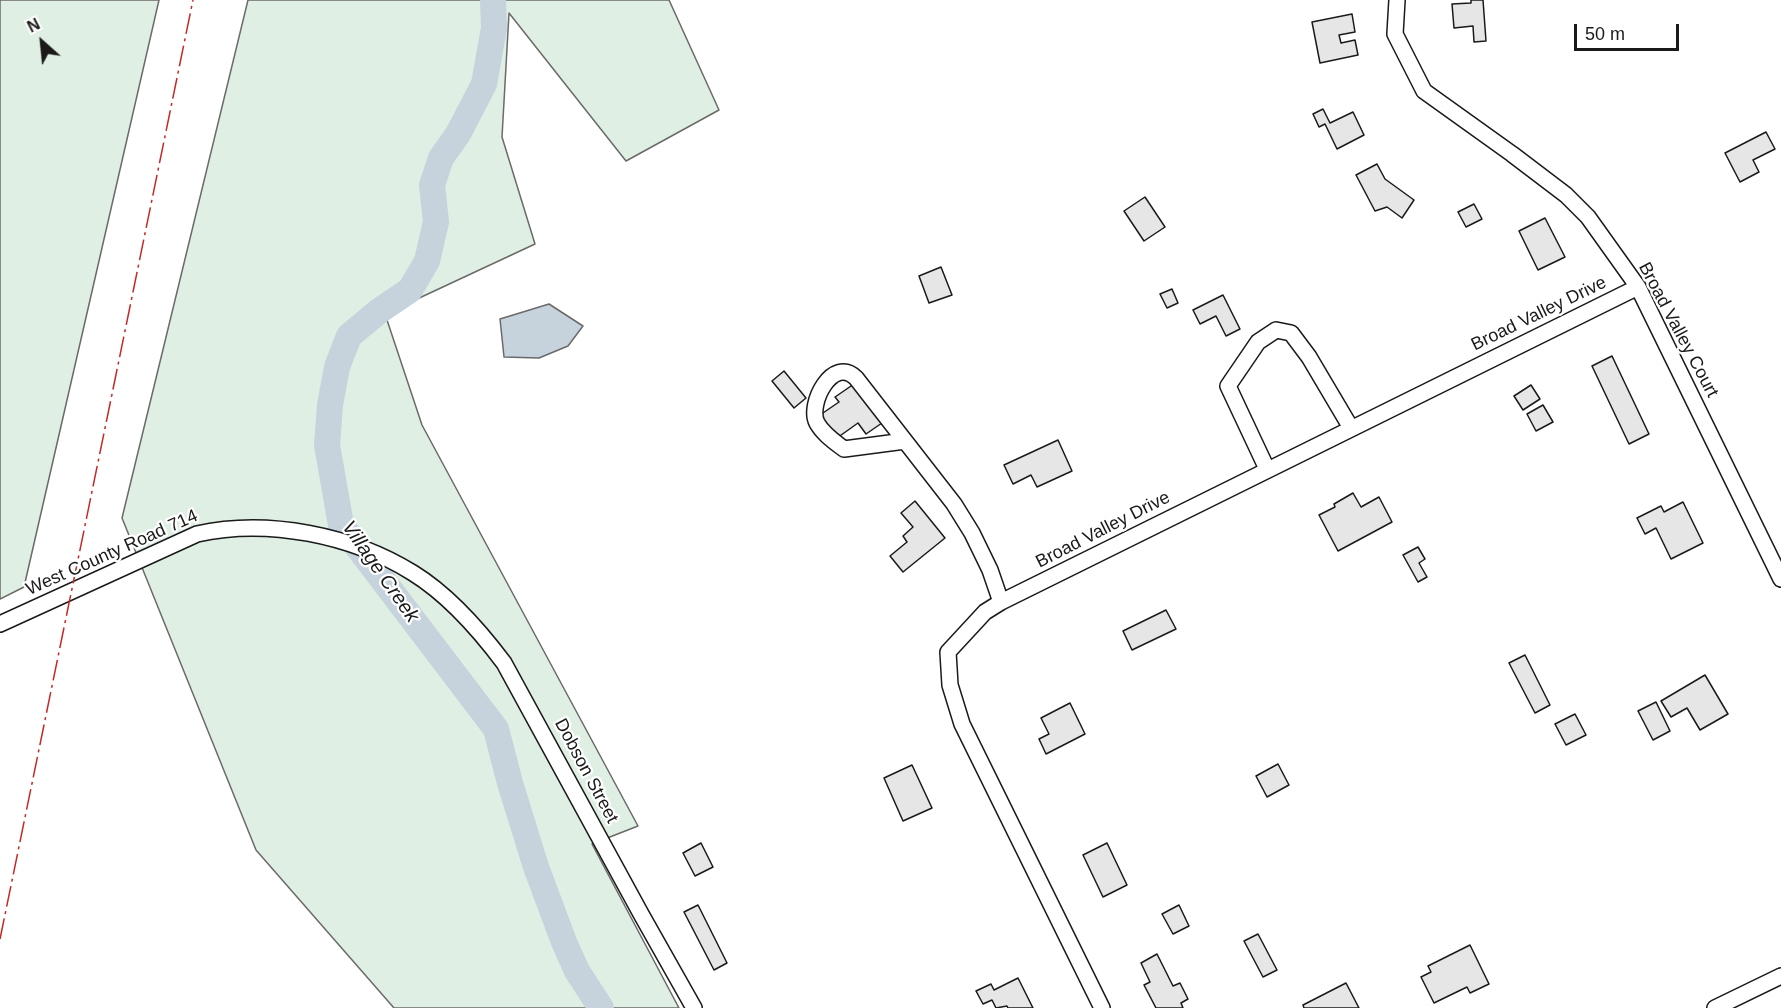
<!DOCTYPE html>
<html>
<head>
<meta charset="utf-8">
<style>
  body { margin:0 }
  #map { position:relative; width:1781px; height:1008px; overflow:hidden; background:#fff; font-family:Arial,sans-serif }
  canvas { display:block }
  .north { position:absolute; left:12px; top:12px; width:60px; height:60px; -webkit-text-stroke:4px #fff; paint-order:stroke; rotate:333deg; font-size:16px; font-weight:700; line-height:24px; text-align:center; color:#1a1a1a }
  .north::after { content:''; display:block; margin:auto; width:21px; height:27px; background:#1a1a1a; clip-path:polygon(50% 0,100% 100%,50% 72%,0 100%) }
  .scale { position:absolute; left:1574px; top:24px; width:105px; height:27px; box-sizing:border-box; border:3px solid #1a1a1a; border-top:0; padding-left:8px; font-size:18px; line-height:21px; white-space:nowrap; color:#1a1a1a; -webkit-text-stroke:4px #fff; paint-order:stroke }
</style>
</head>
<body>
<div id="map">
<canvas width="1781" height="1008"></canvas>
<div class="north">N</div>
<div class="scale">50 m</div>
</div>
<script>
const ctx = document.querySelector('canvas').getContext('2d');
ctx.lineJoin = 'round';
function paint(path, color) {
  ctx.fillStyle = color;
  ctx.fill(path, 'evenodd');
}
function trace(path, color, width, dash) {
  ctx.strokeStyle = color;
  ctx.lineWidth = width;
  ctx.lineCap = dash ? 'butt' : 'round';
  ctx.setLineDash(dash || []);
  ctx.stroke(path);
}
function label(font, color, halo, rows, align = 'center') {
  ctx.font = font + ' Arial,sans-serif';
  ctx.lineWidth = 4.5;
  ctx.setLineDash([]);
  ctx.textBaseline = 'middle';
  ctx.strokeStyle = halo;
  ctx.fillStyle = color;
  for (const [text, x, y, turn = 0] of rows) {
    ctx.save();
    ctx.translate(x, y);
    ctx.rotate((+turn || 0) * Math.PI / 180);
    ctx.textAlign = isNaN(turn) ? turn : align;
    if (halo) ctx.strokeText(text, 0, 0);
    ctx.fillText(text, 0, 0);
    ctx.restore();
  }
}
const green = new Path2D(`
  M0,0H159L24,587L0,599Z
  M248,0H669L719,110L626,161L509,13L502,137L535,244L385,314L422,425L638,826L592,844L679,1008H394L256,850L122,518Z`);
const water = new Path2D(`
  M549,304L583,326L568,346L539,358L504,357L500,319Z`);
const river = new Path2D(`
  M493,0L494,28L484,84L458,134L441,158L432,185L436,222L427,261L410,290L379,311L349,336L337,367L330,405L327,445L341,525L496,729L510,783L536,867L564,942L577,971L601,1008`);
const building = new Path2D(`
  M1471,0H1483L1486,41L1474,42L1473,26L1454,28L1452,4L1471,3Z
  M1352,14L1355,32L1339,35L1341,43L1355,40L1358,55L1320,63L1312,22Z
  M1323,109L1330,123L1353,112L1364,135L1337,149L1325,124L1319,127L1313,114Z
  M1766,132L1775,149L1753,160L1759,172L1740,182L1725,153Z
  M1377,164L1385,179L1414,200L1402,218L1387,207L1375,211L1356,175Z
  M1145,197L1165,227L1144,241L1124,211Z
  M1474,204L1482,219L1466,227L1458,212Z
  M1545,218L1565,257L1538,270L1519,231Z
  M941,267L952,295L929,303L919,276Z
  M1172,289L1178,303L1167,308L1160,294Z
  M1223,295L1240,329L1226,336L1216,316L1200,324L1193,310Z
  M1612,356L1649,434L1629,444L1592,366Z
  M784,371L806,398L794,408L772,381Z
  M854,384L882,423L866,434L858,423L837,438L820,415L839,402L835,397Z
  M1531,385L1540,399L1523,410L1514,396Z
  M1543,405L1553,422L1536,431L1527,414Z
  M1058,440L1072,471L1037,487L1031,475L1013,484L1004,465Z
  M1353,493L1361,507L1379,497L1392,522L1338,551L1319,515L1335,507L1334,504Z
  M915,501L945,538L903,572L890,556L907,542L903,536L913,527L901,513Z
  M1683,502L1703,543L1671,559L1656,528L1645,534L1637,518L1661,506L1664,512Z
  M1418,547L1425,559L1419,563L1427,577L1418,582L1403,555Z
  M1166,610L1176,629L1132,650L1123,631Z
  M1525,655L1550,705L1535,713L1509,663Z
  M1705,675L1728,714L1700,730L1687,708L1671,717L1661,701Z
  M1656,702L1670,731L1653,740L1638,711Z
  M1070,703L1085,734L1046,754L1039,739L1049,734L1041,718Z
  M1575,714L1586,735L1566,745L1555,724Z
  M1278,764L1289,785L1267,797L1256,776Z
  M912,765L932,808L903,821L884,778Z
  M701,843L713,867L695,876L683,853Z
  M1107,843L1127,885L1103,897L1083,855Z
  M698,905L727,963L714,970L684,912Z
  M1179,905L1189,926L1173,934L1162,914Z
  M1258,934L1277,970L1263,977L1244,941Z
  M1470,945L1489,984L1470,993L1467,987L1434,1003L1421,977L1431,972L1428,966Z
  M1157,954L1173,986L1180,983L1188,999L1181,1003L1183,1008H1156L1144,985L1150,982L1141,963Z
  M1018,978L1033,1008H1008L1007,1006L996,1008L992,1000L983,1004L976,991L991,984L994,990Z
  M1346,983L1359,1008H1304L1303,1005Z`);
const minor = new Path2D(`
  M1397,0L1395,34L1424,91L1512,154L1566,195L1588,217L1638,287L1781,579
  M905,441L844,449C835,442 823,434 817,423C807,404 833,355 856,378L954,504L972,533L990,570L1001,602
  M1267,469L1228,386L1258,342L1276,330L1291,333L1309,357L1351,428
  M0,624L197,534C267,518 352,535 413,573C447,594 480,631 504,663L641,914L694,1008
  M1102,1008L962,724L950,685L948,652L985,612L1001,602L1638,287
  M1715,1008L1781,976`);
const power = new Path2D(`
  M0,939L193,0`);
const streetNames = [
  ["Broad Valley Drive",1539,314,-26],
  ["Broad Valley Court",1678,330,62],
  ["Broad Valley Drive",1103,530,-27],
  ["West County Road 714",112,553,-24],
  ["Dobson Street",586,771,62]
];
const waterNames = [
  ["Village Creek",380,572,55]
];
paint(green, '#e0efe3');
trace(green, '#6a6a6a', 1.5);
paint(water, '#c6d2dc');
trace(water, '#6a6a6a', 1.5);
trace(river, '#c6d2dc', 26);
paint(building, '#e6e6e6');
trace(building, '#1a1a1a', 1.5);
trace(minor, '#1a1a1a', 18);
trace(minor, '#fff', 15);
trace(power, '#c62828', 1.5, [21, 4.5, 3, 4.5]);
label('18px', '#1a1a1a', '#fff', streetNames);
label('italic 20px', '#1a1a1a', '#fff', waterNames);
</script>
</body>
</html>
